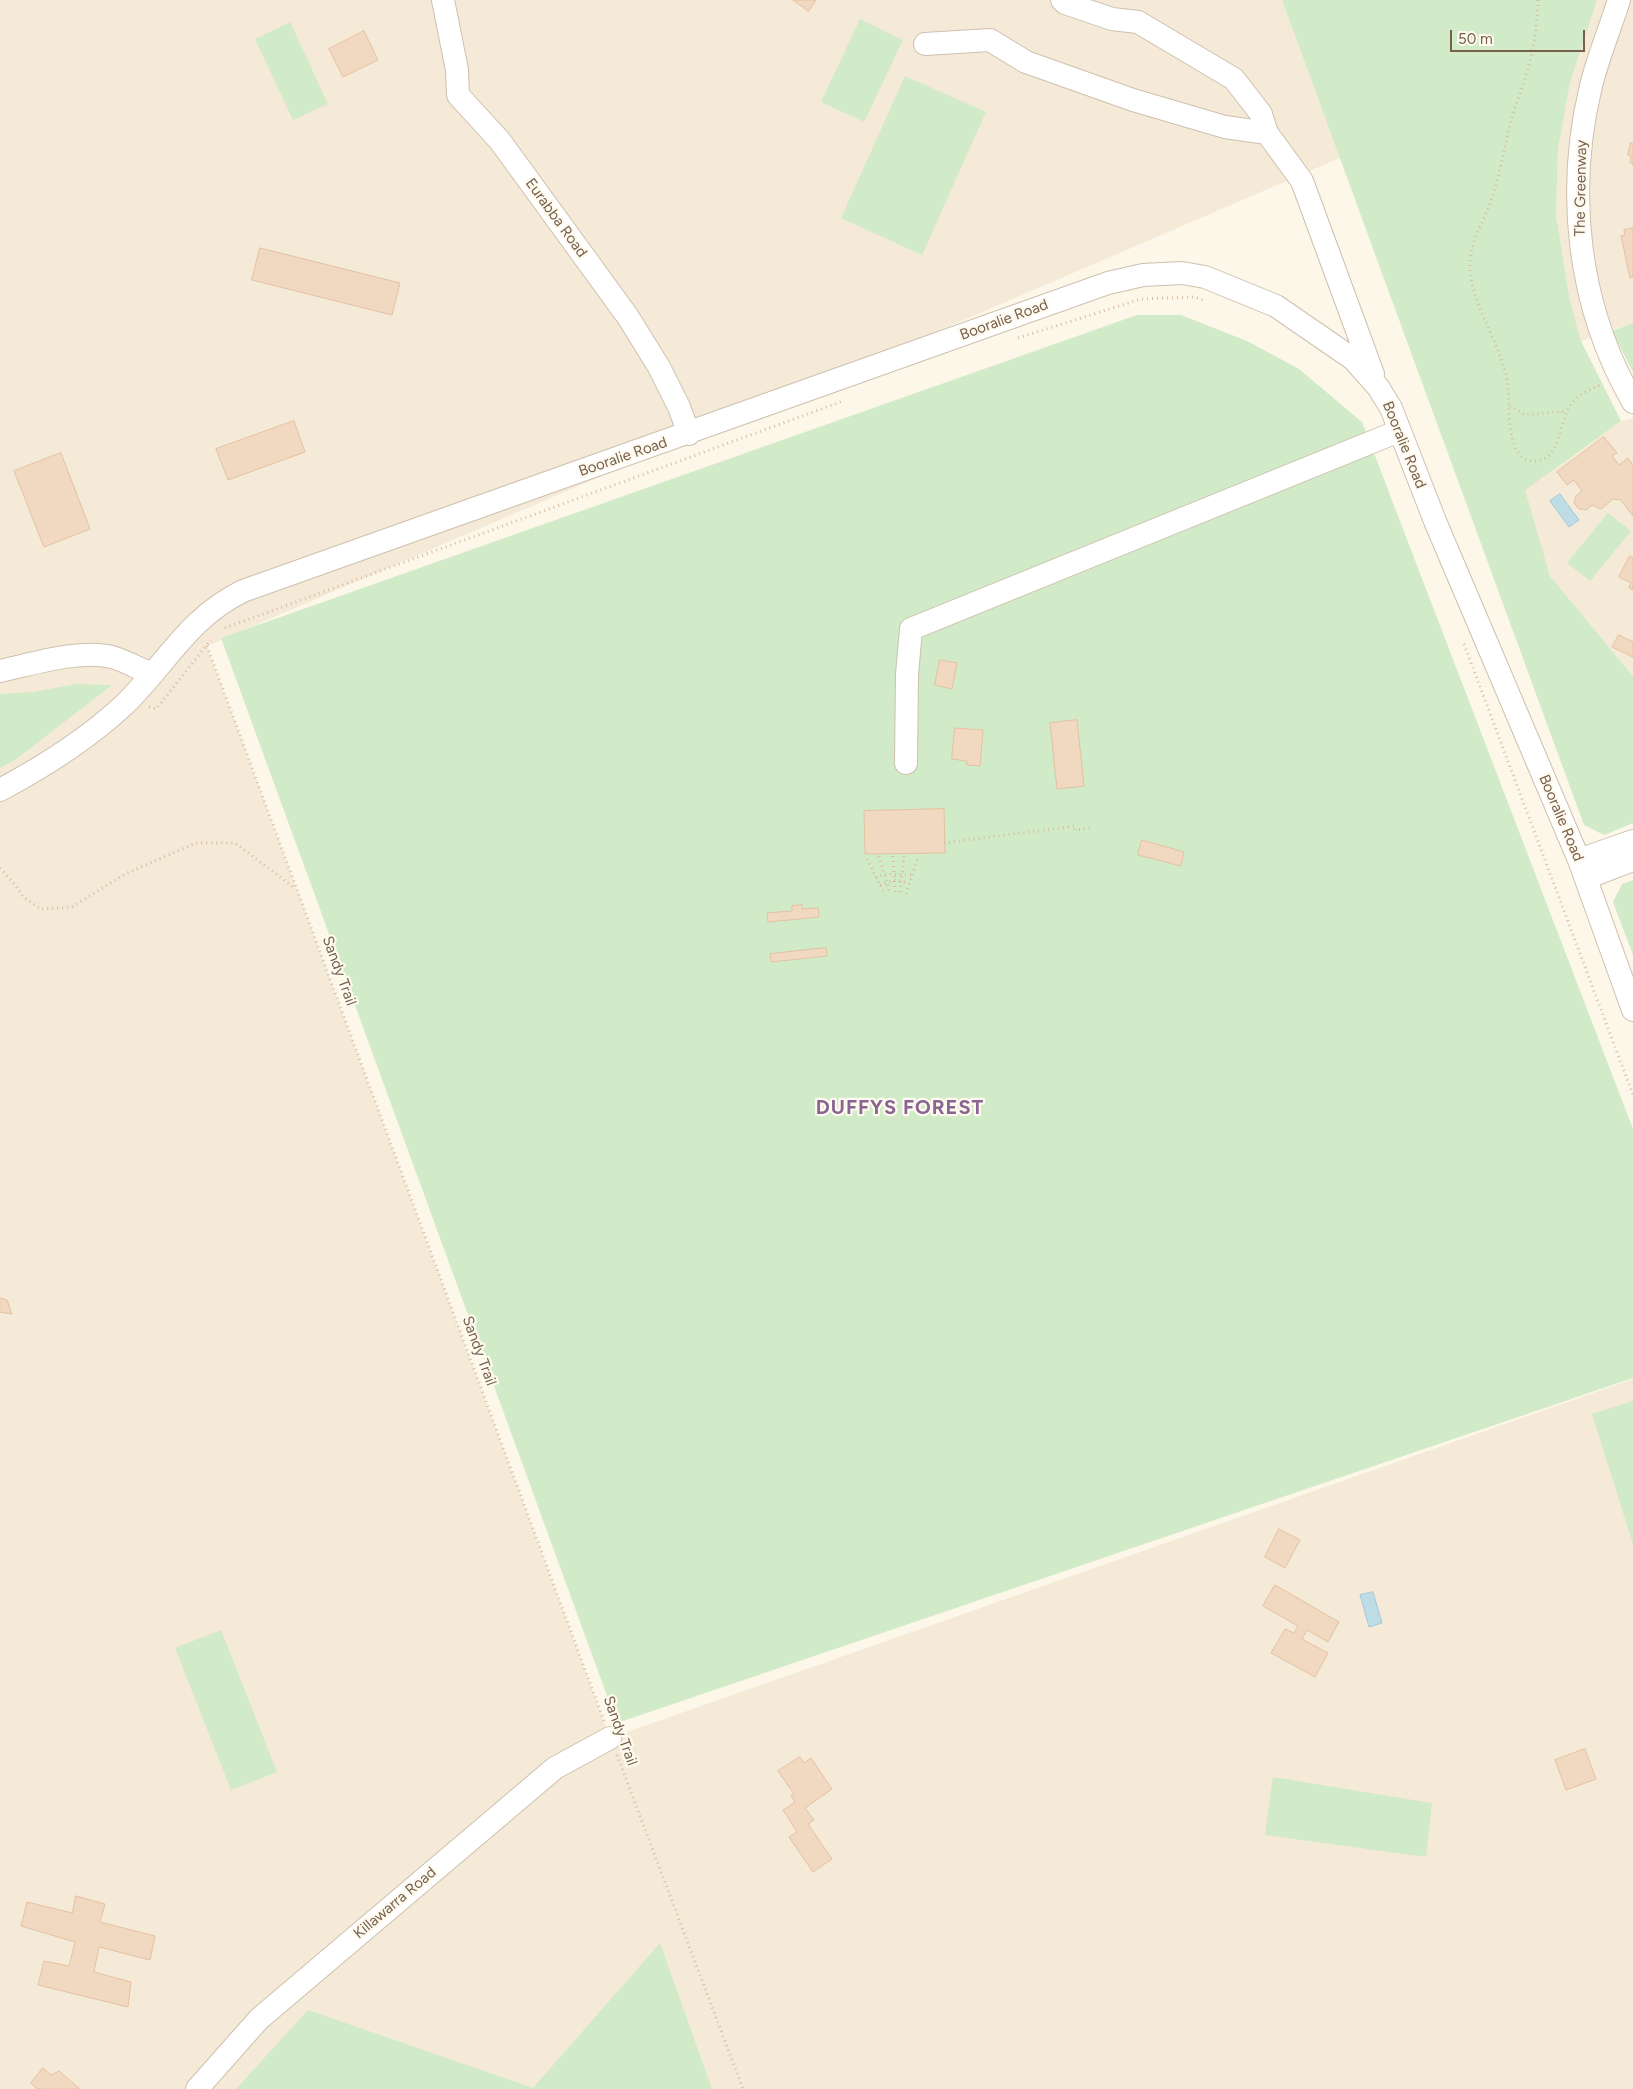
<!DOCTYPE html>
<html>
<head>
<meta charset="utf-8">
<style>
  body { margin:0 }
  #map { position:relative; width:1633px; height:2089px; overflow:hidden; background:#fcf7e9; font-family:Figtree,sans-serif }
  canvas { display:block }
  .scale { position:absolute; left:1450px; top:30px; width:135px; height:22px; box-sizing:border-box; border:2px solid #76604c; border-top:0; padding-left:6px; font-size:15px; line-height:18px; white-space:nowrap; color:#76604c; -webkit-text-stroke:4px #fffaef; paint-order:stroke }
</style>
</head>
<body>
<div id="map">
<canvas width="1633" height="2089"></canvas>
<div class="scale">50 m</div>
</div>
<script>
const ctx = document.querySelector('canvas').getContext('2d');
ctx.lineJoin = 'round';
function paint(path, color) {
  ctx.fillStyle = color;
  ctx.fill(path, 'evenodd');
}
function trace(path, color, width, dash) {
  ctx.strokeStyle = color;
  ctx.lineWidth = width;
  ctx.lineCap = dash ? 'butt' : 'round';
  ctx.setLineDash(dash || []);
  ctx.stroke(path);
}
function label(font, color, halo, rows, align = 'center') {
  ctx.font = font + ' Figtree,sans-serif';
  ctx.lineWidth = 4.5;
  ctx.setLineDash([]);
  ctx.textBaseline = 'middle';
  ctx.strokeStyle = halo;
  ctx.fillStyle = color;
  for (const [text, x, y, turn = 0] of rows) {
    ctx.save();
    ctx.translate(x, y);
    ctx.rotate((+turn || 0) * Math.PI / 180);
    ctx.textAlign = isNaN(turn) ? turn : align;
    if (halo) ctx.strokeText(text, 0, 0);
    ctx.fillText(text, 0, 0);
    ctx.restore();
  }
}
const residential = new Path2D(`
  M0,0H1282L1340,158L207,646L610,1738L1633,1379V2089H0Z
  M1597,0H1633V323L1581,341L1570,301L1556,215L1558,149L1570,83Z
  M1633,418V676L1550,576L1524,490L1621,421Z`);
const green = new Path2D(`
  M1282,0H1597L1570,83L1558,149L1556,215L1570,301L1581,341L1621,421L1525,490L1550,576L1633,676V823L1604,835L1584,825Z
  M860,19L903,40L864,122L821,102Z
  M290,22L328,104L293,120L255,39Z
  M905,76L986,112L922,255L841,218Z
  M1137,315H1181L1247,341L1299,369L1362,422L1633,1129V1378L617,1723L221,638Z
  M1633,323V372L1612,331Z
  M1608,513L1631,531L1590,581L1567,563Z
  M77,684L112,685L15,760L0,768V694L33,692Z
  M1633,880V955L1613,902L1622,884Z
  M1633,1401V1544L1592,1414Z
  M221,1630L277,1772L231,1790L175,1648Z
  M1273,1777L1432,1803L1426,1857L1265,1835Z
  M660,1943L712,2089H236L308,2010L533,2088Z`);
const water = new Path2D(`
  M1560,494L1579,520L1569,527L1550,501Z
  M1373,1592L1382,1623L1369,1627L1360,1595Z`);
const building = new Path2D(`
  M793,0H816L809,11Z
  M364,31L378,60L343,77L329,49Z
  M1631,143L1633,144V165L1630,162L1631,156L1628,155Z
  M1633,228V277L1630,278L1621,236L1625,235L1624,230Z
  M260,248L400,283L392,315L252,280Z
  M294,421L305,452L228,480L216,449Z
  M1604,437L1617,453L1612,456L1619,465L1628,458L1633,465V516L1621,500L1613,499L1601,509L1592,505L1586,510L1579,509L1574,503L1576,496L1582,491L1574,480L1567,485L1557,472Z
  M61,453L90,529L44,547L14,471Z
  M1630,556L1633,558V590L1629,588L1631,583L1619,577Z
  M1619,635L1633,642V657L1612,647Z
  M940,660L957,663L952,689L935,685Z
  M1077,720L1084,786L1057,789L1050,723Z
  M955,728L983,730L980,766L967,765V761L952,759Z
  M944,809L945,853L865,854L864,811Z
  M1142,840L1184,852L1181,866L1138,855Z
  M802,905V909L818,908L819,917L768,922L767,913L792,911V906Z
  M826,948L827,956L771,962L770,954Z
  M0,1298L7,1300L12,1314L0,1312Z
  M1279,1529L1300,1540L1285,1568L1265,1557Z
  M1275,1585L1339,1622L1328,1642L1307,1630L1302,1639L1328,1653L1315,1677L1271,1653L1285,1629L1294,1633L1298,1626L1263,1606Z
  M1585,1749L1596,1779L1566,1790L1555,1760Z
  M800,1757L804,1763L811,1758L832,1789L805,1808L814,1820L808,1824L832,1859L813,1872L789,1837L797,1832L783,1810L795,1802L791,1796L794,1794L778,1771Z
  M76,1896L105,1904L100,1922L155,1936L150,1960L99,1947L94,1972L131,1982L128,2007L38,1985L44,1961L69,1966L75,1942L21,1926L27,1902L72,1913Z
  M43,2068L51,2075L59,2071L80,2089H37L31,2083Z`);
const path = new Path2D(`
  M1538,0C1537,28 1533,55 1524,82C1521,92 1516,103 1513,114C1505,142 1501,170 1492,198C1485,220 1471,239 1470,262C1469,307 1504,344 1508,388C1510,408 1505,463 1536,461C1561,459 1559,422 1570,406C1577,395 1587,391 1600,385
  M1018,338L1141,299L1194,297L1203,300
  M1510,406L1525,415L1567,411
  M225,628L843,401
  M1464,644L1633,1095
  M207,646L604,1721
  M149,707L156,709L211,640
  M944,843L1075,826V830L1090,828
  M879,856L890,893
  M893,856L895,892
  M867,859L885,895
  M0,868L16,886L23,897L41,909L72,907L125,874L196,843H235L296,889
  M876,878L884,874L912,875
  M880,885L894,880L909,883
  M900,892L904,856
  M906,894L918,857
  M617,1755L743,2089`);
const minor = new Path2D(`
  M443,0L457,70L458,95L500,141L628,317L659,367L679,407L689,434
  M1619,0C1610,29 1598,57 1591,86C1565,193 1578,307 1633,402
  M925,44L990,40L1026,62L1133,100L1225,127L1267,133L1261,114L1234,79L1138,22L1112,19L1065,3L1062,0
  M1267,133L1302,181L1373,374
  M0,671C33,664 79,649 112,657C126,661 139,669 152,674
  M906,763L907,675L911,629L1399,431
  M0,790C45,766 88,739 125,704C167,663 188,618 243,591L1108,283L1143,275L1182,273L1205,277L1227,286L1276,306L1353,359L1378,387L1391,408L1435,521L1579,860L1633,1010
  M1579,860L1633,841
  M1586,878L1633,860
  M197,2089L259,2019L555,1768L610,1738`);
const streetNames = [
  ["The Greenway",1581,188,-89],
  ["Eurabba Road",556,218,54],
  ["Booralie Road",1004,320,-20],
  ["Booralie Road",1404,445,68],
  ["Booralie Road",623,457,-19],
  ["Booralie Road",1561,818,67],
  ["Sandy Trail",339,971,70],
  ["Sandy Trail",479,1351,70],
  ["Sandy Trail",620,1731,70],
  ["Killawarra Road",395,1903,-40]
];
const districtNames = [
  ["DUFFYS FOREST",900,1108]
];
paint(residential, '#f4ead7');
paint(green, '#d1eac7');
paint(water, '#bddce6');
trace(water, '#a3cad8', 1);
paint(building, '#f1d9c1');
trace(building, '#e4c2a1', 1);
trace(minor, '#cec0ae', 24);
trace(path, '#d7bda3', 3, [1, 4]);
trace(minor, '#fff', 22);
label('15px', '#76604c', '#fffaef', streetNames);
ctx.letterSpacing = '1px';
label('bold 20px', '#886592', '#fffaef', districtNames);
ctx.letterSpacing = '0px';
</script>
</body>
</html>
